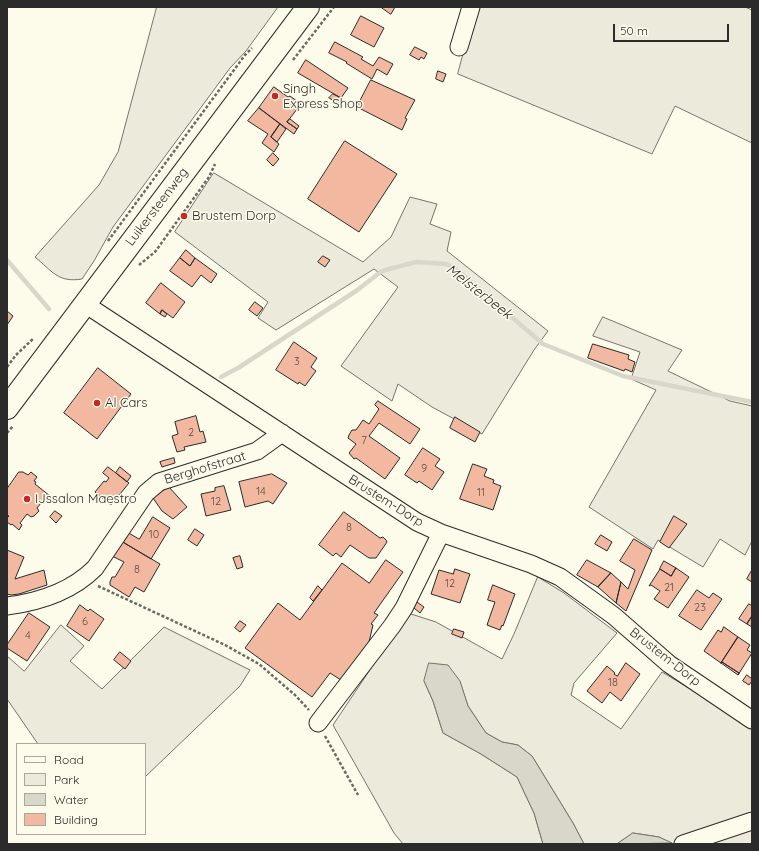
<!DOCTYPE html>
<html>
<head>
<meta charset="utf-8">
<style>
  body { margin:0 }
  #map { position:relative; width:759px; height:851px; overflow:hidden; background:#fdfbea; font-family:Quicksand,sans-serif }
  canvas { display:block }
  .frame { position:absolute; inset:0; border:8px solid #2b2b2b; pointer-events:none }
  .legend { position:absolute; left:16px; top:743px; width:130px; height:92px; box-sizing:border-box; background:#fdfbea; border:1px solid #a9a89e; margin:0; padding:5px 7px; list-style:none; font-size:12px; color:#2b2b2b }
  .legend li { display:flex; align-items:center; gap:8px; height:20px }
  .legend b { width:20px; border:1px solid #a9a89e }
  .scale { position:absolute; left:613px; top:24px; width:116px; height:18px; box-sizing:border-box; border:2px solid #2b2b2b; border-top:0; padding-left:5px; font-size:12px; line-height:14px; white-space:nowrap; color:#2b2b2b; -webkit-text-stroke:3px #fdfbea; paint-order:stroke }
</style>
</head>
<body>
<div id="map">
<canvas width="759" height="851"></canvas>
<div class="frame"></div>
<ul class="legend">
<li><b style="height:5px;background:#fdfbea"></b>Road</li>
<li><b style="height:11px;background:#ecebdb"></b>Park</li>
<li><b style="height:11px;background:#d8d7c9"></b>Water</li>
<li><b style="height:11px;background:#f2b8a0"></b>Building</li>
</ul>
<div class="scale">50 m</div>
</div>
<script>
const ctx = document.querySelector('canvas').getContext('2d');
ctx.lineJoin = 'round';
function paint(path, color) {
  ctx.fillStyle = color;
  ctx.fill(path, 'evenodd');
}
function trace(path, color, width, dash) {
  ctx.strokeStyle = color;
  ctx.lineWidth = width;
  ctx.lineCap = dash ? 'butt' : 'round';
  ctx.setLineDash(dash || []);
  ctx.stroke(path);
}
function label(font, color, halo, rows, align = 'center') {
  ctx.font = font + ' Quicksand,sans-serif';
  ctx.lineWidth = 3;
  ctx.setLineDash([]);
  ctx.textBaseline = 'middle';
  ctx.strokeStyle = halo;
  ctx.fillStyle = color;
  for (const [text, x, y, turn = 0] of rows) {
    ctx.save();
    ctx.translate(x, y);
    ctx.rotate((+turn || 0) * Math.PI / 180);
    ctx.textAlign = isNaN(turn) ? turn : align;
    if (halo) ctx.strokeText(text, 0, 0);
    ctx.fillText(text, 0, 0);
    ctx.restore();
  }
}
const green = new Path2D(`
  M157,7H278L246,51L230,68L113,227L94,261L82,279C58,283 52,271 35,257L99,185L118,152Z
  M476,7H745L752,10V143L675,106L652,154L458,74Z
  M214,173L363,262L391,237L410,197L437,204L430,224L451,232L447,251L548,331L534,350L482,434L432,407L398,384L392,401L341,366L398,287L374,269L276,330L258,318L268,302L175,232Z
  M603,317L682,350L668,371L730,401L752,406V541L745,555L720,539L703,567L658,540L653,549L589,507L656,390L631,379L640,352L593,336Z
  M538,577L564,593L617,633L574,683L571,695L621,729L662,672L752,726V844H673L659,837L633,833L617,844H584L573,823L532,756L518,745L502,742L486,733L468,706L460,682L424,681L433,701L443,733L481,754L517,777L534,813L543,844H403L394,833L333,725L408,613L436,622L502,659L514,634Z
  M61,625L84,646L70,661L102,689L164,627L250,670L240,686L145,777V744H38L7,699V656L24,671Z`);
const water = new Path2D(`
  M429,663L448,665L460,681L468,706L486,733L502,742L518,745L532,756L573,823L584,844H543L534,813L517,777L481,754L443,733L433,701L424,681Z
  M633,833L659,837L672,843L617,844Z`);
const stream = new Path2D(`
  M7,260L49,309
  M221,377L238,368L356,291L382,271L416,262L447,264L462,274L543,344L623,376L752,402`);
const building = new Path2D(`
  M381,7H395L391,14Z
  M361,16L384,28L374,47L351,35Z
  M335,42L363,57L361,59L373,66L379,57L393,64L387,75L377,69L372,79L346,63L347,62L329,53Z
  M415,47L427,53L424,59L421,57L419,60L410,55Z
  M306,60L348,88L341,98L298,73Z
  M438,71L446,74L443,82L436,79Z
  M371,80L415,100L405,118L407,119L402,130L357,107Z
  M274,87L288,97L290,96L301,104L287,122L297,129L294,134L259,108Z
  M333,94L341,98L338,103L329,98Z
  M259,108L280,124L271,137L279,144L274,152L262,143L268,134L248,121Z
  M290,119L299,126L297,129L287,122Z
  M280,124L286,129L277,142L271,137Z
  M345,141L397,174L359,232L308,199Z
  M273,153L279,159L273,166L267,160Z
  M186,250L195,258L190,266L180,258Z
  M323,256L330,260L325,267L318,262Z
  M180,258L190,266L195,258L217,274L211,283L201,275L192,287L170,271Z
  M161,283L185,302L173,318L162,310L160,314L146,303Z
  M255,302L263,308L257,316L249,310Z
  M162,310L167,314L165,317L160,314Z
  M7,311L13,316L7,325Z
  M294,342L317,358L311,367L316,371L305,386L299,382L298,384L276,370Z
  M593,344L629,355L628,359L635,362L632,372L625,369L624,371L588,358Z
  M98,368L131,394L97,439L64,413Z
  M378,401L420,429L410,444L379,423L369,436L400,458L385,479L356,458L354,459L349,453L356,444L348,438L349,435L352,430H356L363,420L369,424L379,409L375,405Z
  M196,416L200,432L203,431L206,442L184,447L185,450L177,452L172,436L178,434L175,422Z
  M455,417L480,432L475,442L450,428Z
  M423,448L440,459L435,466L444,472L432,490L419,481L417,483L405,475Z
  M174,458L175,463L162,467L160,462Z
  M473,464L487,469L484,476L494,480L493,483L501,486L493,510L460,499Z
  M108,467L129,483L111,505L95,492L104,481L106,482L109,478L103,473Z
  M120,467L131,476L127,482L116,473Z
  M19,472H23L28,475L31,472L37,477L34,481L36,482L35,484L50,496L45,502L41,503L37,508L39,511L34,516L31,517L27,514L20,523L22,525L19,530L12,524L11,525L7,522V518L9,516L7,515V489Z
  M272,474L287,483L273,504L268,501L245,507L239,482Z
  M224,486L231,510L206,516L201,494L215,491V488Z
  M169,487L187,507L173,519L162,511L153,498Z
  M55,511L62,516L56,523L50,517Z
  M344,512L380,538L383,537L386,540L387,542L376,558H369L350,545L341,557L336,553L333,556L319,545Z
  M674,516L687,524L669,548L660,542Z
  M153,517L170,528L151,559L121,541L127,532L139,539Z
  M195,529L204,535L197,546L188,540Z
  M601,535L612,542L607,551L595,544Z
  M634,539L652,550L626,611L616,603L621,582L628,589L635,570L620,561Z
  M121,541L160,564L144,592L135,587L129,597L110,585V582L112,577H115L124,562L112,556Z
  M7,550L24,557L15,579L44,570L47,585L19,594L11,595L7,594Z
  M240,556L243,567L237,569L233,558Z
  M386,560L403,572L374,613L378,615L371,624L373,625L369,642L341,680L330,673L312,697L245,648L278,603L300,620L342,563L369,583Z
  M587,560L611,573L598,587L577,575Z
  M664,561L676,568L671,576L660,569Z
  M676,568L689,577L668,608L654,599L660,591L651,585L649,586L660,569L671,576Z
  M455,569L470,574L460,603L431,594L439,570L453,574Z
  M752,570V582L747,579Z
  M611,573L621,582L616,603L598,587Z
  M493,585L515,594L503,626L502,625L500,630L487,625L495,602L488,600Z
  M318,586L322,590L313,601L310,598Z
  M697,590L709,598L713,593L722,599L701,630L679,616Z
  M417,602L424,607L420,613L414,608Z
  M749,604L752,606V616L747,624L739,619Z
  M80,605L88,611L90,609L104,619L89,641L67,626Z
  M29,613L50,627L27,661L7,648V645Z
  M752,616V627L747,624Z
  M240,621L246,625L240,632L235,628Z
  M724,627L738,637L721,663L704,651L718,630L721,632Z
  M454,629L464,632L462,638L452,634Z
  M738,637L750,645L747,650L752,653L738,675L739,673L722,662L721,663Z
  M120,652L131,661L125,669L114,660Z
  M722,662L739,673L738,675L721,663Z
  M626,663L640,674L621,701L610,692L602,703L587,691L607,666L615,673L614,674L617,676Z
  M747,675L752,679V681L749,685L743,681Z`);
const path = new Path2D(`
  M293,60L334,7
  M108,241L245,55L252,48
  M139,265L155,252L209,177L215,164
  M7,367L16,355L34,338
  M7,433L13,426
  M98,586L225,645L259,664L295,695L309,710
  M325,736L358,795`);
const minor = new Path2D(`
  M459,47L471,7
  M85,304L417,522L441,533L531,564L560,577L614,616L669,664L752,720
  M7,606C39,602 72,591 95,568L146,493L159,482L257,451L282,433
  M318,723L392,626L404,608L441,533
  M683,844L752,821`);
const major = new Path2D(`
  M7,408L308,7`);
const markers = [
  [275,96,4,"#c62828"],
  [184,216,4,"#c62828"],
  [97,403,4,"#c62828"],
  [27,499,4,"#c62828"]
];
const numberNames = [
  ["3",297,362],
  ["2",191,433],
  ["7",364,441],
  ["9",424,469],
  ["14",261,492],
  ["11",481,493],
  ["12",216,502],
  ["8",349,528],
  ["10",154,535],
  ["8",137,570],
  ["12",450,584],
  ["21",669,588],
  ["23",700,608],
  ["6",85,622],
  ["4",28,636],
  ["18",613,683]
];
const poiNames = [
  ["Singh",283,89],
  ["Express Shop",283,104],
  ["Brustem Dorp",192,216],
  ["Al Cars",105,403],
  ["IJssalon Maestro",35,499]
];
const streetNames = [
  ["Luikersteenweg",157,207,-53],
  ["Berghofstraat",205,468,-17],
  ["Brustem-Dorp",386,501,32],
  ["Brustem-Dorp",665,657,38]
];
const waterNames = [
  ["Melsterbeek",479,292,38]
];
paint(green, '#ecebdb');
trace(green, '#74746e', 1);
paint(water, '#d8d7c9');
trace(water, '#74746e', 1);
trace(stream, '#d8d7c9', 4.5);
paint(building, '#f2b8a0');
trace(building, '#2b2b2b', 1);
trace(minor, '#2b2b2b', 19);
trace(major, '#2b2b2b', 24);
trace(path, '#6a6964', 2.5, [3, 2]);
trace(minor, '#fdfbea', 17);
trace(major, '#fdfbea', 22);
for (const [x, y, r, color] of markers) {
  const dot = new Path2D();
  dot.arc(x, y, r, 0, 2 * Math.PI);
  ctx.fillStyle = color;
  ctx.fill(dot);
  trace(dot, '#fdfbea', 1.5);
}
label('11px', '#5d4e48', null, numberNames);
label('13px', '#2b2b2b', '#fdfbea', poiNames, 'left');
label('13px', '#2b2b2b', '#fdfbea', streetNames);
label('italic 14px', '#2b2b2b', '#fdfbea', waterNames);
</script>
</body>
</html>
